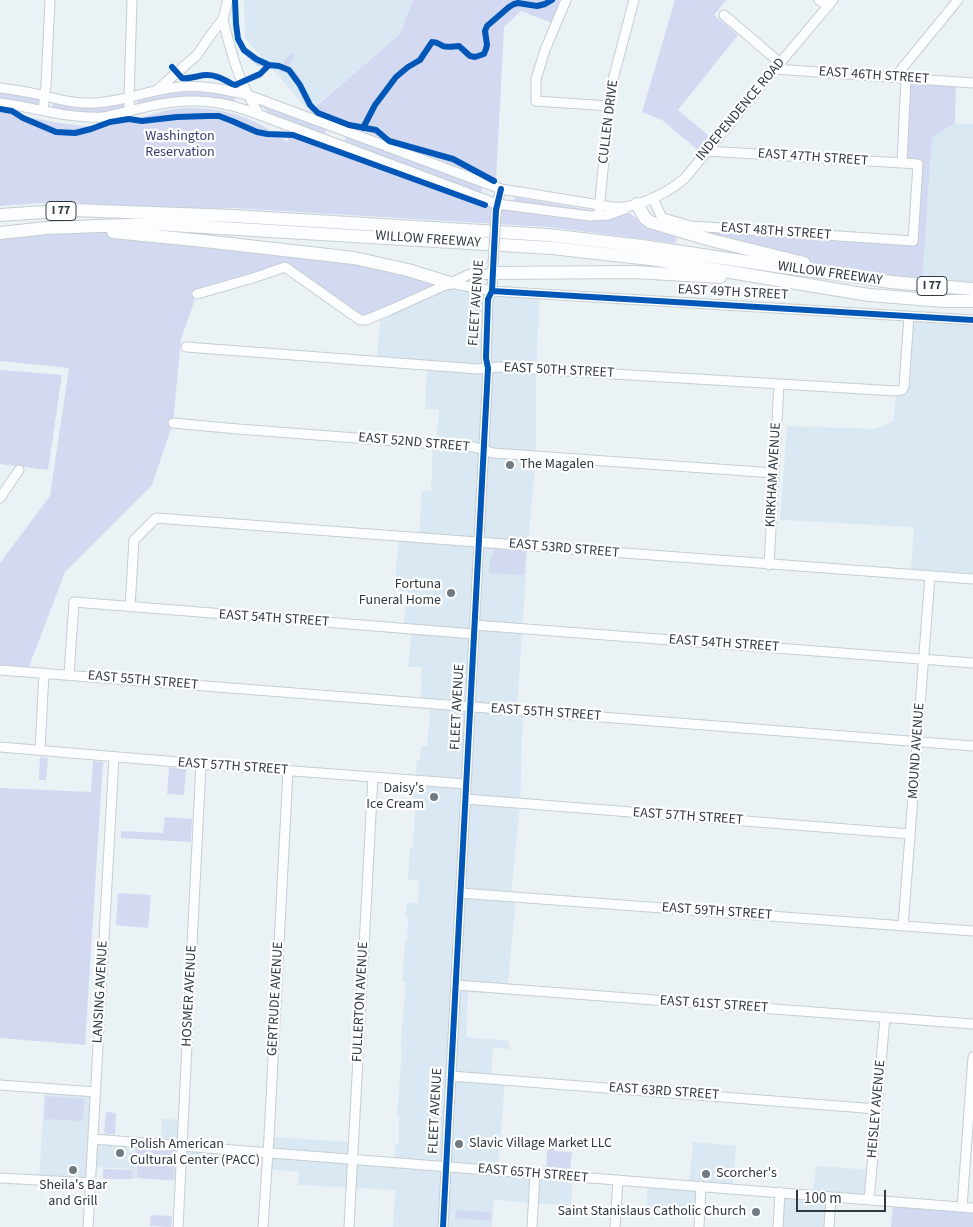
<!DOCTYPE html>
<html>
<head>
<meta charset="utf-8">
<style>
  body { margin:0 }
  #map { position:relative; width:973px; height:1227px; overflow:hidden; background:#ebf2f6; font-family:"Source Sans 3",sans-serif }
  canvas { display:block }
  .scale { position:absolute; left:796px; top:1190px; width:90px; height:22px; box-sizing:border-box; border:2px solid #2e3a41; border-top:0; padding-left:6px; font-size:15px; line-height:18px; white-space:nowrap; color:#2e3a41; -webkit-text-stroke:4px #fff; paint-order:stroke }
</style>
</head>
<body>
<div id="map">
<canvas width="973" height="1227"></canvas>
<div class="scale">100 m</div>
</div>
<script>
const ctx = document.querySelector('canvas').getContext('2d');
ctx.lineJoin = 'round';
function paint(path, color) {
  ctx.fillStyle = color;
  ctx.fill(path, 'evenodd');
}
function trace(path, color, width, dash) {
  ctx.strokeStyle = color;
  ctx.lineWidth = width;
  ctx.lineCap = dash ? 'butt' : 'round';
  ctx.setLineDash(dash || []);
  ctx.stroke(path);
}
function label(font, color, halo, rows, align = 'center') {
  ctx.font = font + ' "Source Sans 3",sans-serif';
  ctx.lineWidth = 4.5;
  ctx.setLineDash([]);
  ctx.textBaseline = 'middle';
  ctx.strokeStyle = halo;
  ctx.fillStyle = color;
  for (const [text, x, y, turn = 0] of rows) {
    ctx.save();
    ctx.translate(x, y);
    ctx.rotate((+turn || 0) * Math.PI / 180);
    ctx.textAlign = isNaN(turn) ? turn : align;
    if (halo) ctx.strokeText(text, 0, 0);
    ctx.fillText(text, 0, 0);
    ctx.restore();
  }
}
const built = new Path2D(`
  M244,0H413L400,34L309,111L245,38Z
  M955,123L973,124V289L922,285L932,138Z
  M436,280L540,294L536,369V456L528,546L517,710L523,711L520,804L511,896L516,897L507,994L468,992L466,1037L509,1041V1049L493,1048L491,1079L505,1080L498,1170L573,1177L571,1206L494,1200L492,1227H393L395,1190L298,1185L299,1172L266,1169L269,1137L353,1142L352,1159L394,1162L395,1144H399V1116H397L402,1050H401V1039L406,982L402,981L405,942H407L408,916H405L407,902L418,903L419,881L408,880L410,847H413L415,808H412L417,760H420L421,746H427L431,704L420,703L422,667H408L412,630L403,629L407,591L394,590L399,536L419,537L422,491H431L433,444H436L439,409H425L427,365L377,361V356L381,314Z
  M908,321L973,326V573L911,570L914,527L780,520L787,426L875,429L893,421L896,395H904Z
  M45,1087L96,1092L93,1138L161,1143L162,1119L184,1120L182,1146L215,1147L213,1167L181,1165L180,1181L133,1178V1169L92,1167L91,1183L39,1180Z
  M693,1142L736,1146L732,1189L701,1186L700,1214L646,1210L648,1183L689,1185Z
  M816,1166L872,1170L869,1200L831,1197L829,1227H778L780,1192L813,1195Z`);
const green = new Path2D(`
  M413,0H560L552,23L521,11L504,27L496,181L309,111L310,110L299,91L292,77L278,69L271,68L260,78L253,81L251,76L257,74L263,67L258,66L247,57L246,49L261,61L279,64L282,65L291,52L295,56L287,68L297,73L304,89L315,107L400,34Z
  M675,0H726L714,15L738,35L678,110L715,141L704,155L662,120L642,112Z
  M906,78L956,82L955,123L932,138L922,285L853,276L711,240L691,226L913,241L918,165L902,163Z
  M190,90L221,92L236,97L235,101L233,102L139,105L137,103L139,99L168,92Z
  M0,92L37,98L39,99V102L38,104L36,105L0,99Z
  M55,102L121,103L124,106V108L121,110L96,113H81L54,109L52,105Z
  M263,105L326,128L327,130L326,133L322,135L270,115L262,106Z
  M183,108C224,107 255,117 287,142L292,127L487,200L612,217L629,213L642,222L678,234L675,243L549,227L233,208L121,212L71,201L0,206V112C38,117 73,130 112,125C127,123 141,117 157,113C165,110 174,109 183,108Z
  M347,136L477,184L483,189L480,193L344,142Z
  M515,197L591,210L594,211L592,214L514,201V199Z
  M46,228L117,232L354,258L450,283L366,320L288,269L197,294L181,339L173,423L152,485L65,572L27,672L0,670V563L50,496L69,368L0,361V233Z
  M0,370L62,375L48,470L0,464Z
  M494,549L526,551L524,575L489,573L490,558L492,557Z
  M40,757L48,758L46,780H39Z
  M93,761L103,762L85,1045L0,1038V788L91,792Z
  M169,767L186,769L184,795L167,794Z
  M165,817L192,819L191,842L121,838V831L163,833Z
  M118,893L151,895L148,928L116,925Z
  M45,1096L84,1099L83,1121L44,1119Z
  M106,1112L116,1113L115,1134H106L104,1132Z
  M548,1139L550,1140V1142L556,1143L555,1151L572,1152L570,1170L546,1168Z
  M136,1148L173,1151L175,1152L173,1180L137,1178L138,1166L135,1165Z
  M103,1169L133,1170L132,1179H103Z
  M893,1205L973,1212V1227H891Z
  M456,1210L491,1212V1221L455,1218Z
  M151,1215L172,1216L171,1227L150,1226Z`);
const minor = new Path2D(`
  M566,0L545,50L536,79V101L609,106
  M819,0L828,6
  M724,15L780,63
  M223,19C227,37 232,55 238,72C243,87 251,101 259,114
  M775,69L973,83
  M895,77L958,0
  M0,88C15,90 30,92 45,96C61,100 77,104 94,103C121,102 146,91 172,88C198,84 223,89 248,95L501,189L600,205C608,206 616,208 624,207C645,204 669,192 685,178L775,69L833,0
  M157,90L197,55L207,40L223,19L228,0
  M0,103C35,107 67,119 103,117C132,111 165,100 195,101C214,101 232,105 249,111L497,204L590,216L608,215L625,209
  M43,110L46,85L50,0
  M129,112V97L132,0
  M902,163L906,78
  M653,198L661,216L663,218L691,226L913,241L918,164L707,151
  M599,211L611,87L634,0
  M496,215L497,204L501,189
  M450,283L492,291L973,320
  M197,294L253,278L285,267L360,320H366L390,310L470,274L482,275L493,273
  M186,347L478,369L498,367L896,391L902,390L904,386L909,316
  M173,423L238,429L474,447L493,453L774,473
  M0,498L19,470
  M769,565L779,384
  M130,607L134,540L156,518C428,538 700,560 973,579
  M474,625L973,663
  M0,670L973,746
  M69,675L74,602L474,634
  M0,747L201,764L466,784
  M40,750L44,673
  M466,799L910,834
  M460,893L973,931
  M903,926L930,576
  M456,985L973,1024
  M451,1076L877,1109
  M0,1085L96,1092
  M93,1139L973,1208
  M0,1178L91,1183
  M869,1200L885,1017
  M962,1207L973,1057
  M88,1227L114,757
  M178,1227L201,764
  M263,1227L269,1137L288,771
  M349,1227L373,777
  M443,1227L488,368L486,358L488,299L492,291L493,267
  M532,1227L535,1174
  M615,1227L618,1180
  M699,1227L701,1186
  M778,1227L780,1192
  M829,1227L831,1197`);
const highway = new Path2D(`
  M637,204L645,218L650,222L711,240L804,263
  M0,215L73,210L233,216L548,235L642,246L783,267L853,276L891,282L973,289
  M113,232L204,241L354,258L408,270L450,283
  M0,233L46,228L155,224L552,248L658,260L869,295L944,301H973
  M493,273L634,272L720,277`);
const minorBridge = new Path2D(`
  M493,264L496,215`);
const cycleway = new Path2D(`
  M235,0L236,24L238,39L244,50L256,59L269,65L279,66L289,70L300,85L310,105L318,113L349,125L376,130L389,141L453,159L494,181
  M172,67L182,78C189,79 193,77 199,76C212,73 222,78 232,84L235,85L260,74L269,65
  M0,109L12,111L23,118L56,132L75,133L91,129L110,122L129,119L142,121L177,117L208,116H219L232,121L257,132L267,134L293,135L485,205
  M363,128L375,105L396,77L408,67L420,60L432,42C438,42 439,44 443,46C448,48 454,46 459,46L470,56L475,57L484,54L486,49L487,45L485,31L487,26L509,7L514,4L518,3L537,6L545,4L552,0
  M492,291L973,320
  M443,1227L488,368L486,358L488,299L492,291L496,210L501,189`);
const markers = [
  [510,465,5,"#707a80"],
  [451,593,5,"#707a80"],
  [434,797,5,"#707a80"],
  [459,1144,5,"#707a80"],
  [120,1153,5,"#707a80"],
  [73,1170,5,"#707a80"],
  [706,1174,5,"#707a80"],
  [756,1212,5,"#707a80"]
];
const shields = [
  [61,211,30],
  [932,286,30]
];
const shieldNames = [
  ["I 77",61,211],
  ["I 77",932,286]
];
const streetNames = [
  ["EAST 46TH STREET",874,76,4],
  ["INDEPENDENCE ROAD",741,110,-50],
  ["CULLEN DRIVE",609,122,-83],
  ["EAST 47TH STREET",813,158,4],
  ["EAST 48TH STREET",776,232,4],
  ["WILLOW FREEWAY",428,240,4],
  ["WILLOW FREEWAY",830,274,8],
  ["EAST 49TH STREET",733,293,3],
  ["FLEET AVENUE",477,303,-86],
  ["EAST 50TH STREET",559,371,3],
  ["EAST 52ND STREET",414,443,5],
  ["KIRKHAM AVENUE",774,475,-87],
  ["EAST 53RD STREET",564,549,5],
  ["EAST 54TH STREET",274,619,4],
  ["EAST 54TH STREET",724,644,4],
  ["EAST 55TH STREET",143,681,5],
  ["FLEET AVENUE",458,707,-87],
  ["EAST 55TH STREET",546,713,4],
  ["MOUND AVENUE",917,751,-86],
  ["EAST 57TH STREET",233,767,4],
  ["EAST 57TH STREET",688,817,4],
  ["EAST 59TH STREET",717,912,4],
  ["LANSING AVENUE",101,992,-87],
  ["HOSMER AVENUE",190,996,-87],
  ["GERTRUDE AVENUE",276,999,-87],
  ["FULLERTON AVENUE",361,1002,-87],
  ["EAST 61ST STREET",714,1005,4],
  ["EAST 63RD STREET",664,1092,4],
  ["HEISLEY AVENUE",877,1109,-85],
  ["FLEET AVENUE",436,1111,-87],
  ["EAST 65TH STREET",533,1174,5]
];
const parkNames = [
  ["Washington",180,137],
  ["Reservation",180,153]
];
const poiNames = [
  ["The Magalen",520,465],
  ["Fortuna",441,585,"right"],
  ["Funeral Home",441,601,"right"],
  ["Daisy's",424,789,"right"],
  ["Ice Cream",424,805,"right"],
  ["Slavic Village Market LLC",469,1144],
  ["Polish American",130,1145],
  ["Cultural Center (PACC)",130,1161],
  ["Scorcher's",716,1174],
  ["Sheila's Bar",73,1186,"center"],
  ["and Grill",73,1202,"center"],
  ["Saint Stanislaus Catholic Church",746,1212,"right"]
];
paint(built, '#d9e8f2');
paint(green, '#d3d9f1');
trace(minor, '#c6ced3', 11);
trace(highway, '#c6ced3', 14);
trace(minor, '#fcfdfe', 9);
trace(highway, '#fcfdfe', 12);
trace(minorBridge, '#c6ced3', 11, []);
trace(minorBridge, '#fcfdfe', 9);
trace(cycleway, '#0057b8', 6);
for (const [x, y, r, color] of markers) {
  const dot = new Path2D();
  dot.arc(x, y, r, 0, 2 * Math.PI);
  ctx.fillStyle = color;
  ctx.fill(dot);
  trace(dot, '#fff', 2);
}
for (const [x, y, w] of shields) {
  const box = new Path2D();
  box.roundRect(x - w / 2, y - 9.5, w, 19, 4);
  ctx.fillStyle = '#fff';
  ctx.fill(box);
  trace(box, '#2e3a41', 1);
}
label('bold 12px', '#2e3a41', null, shieldNames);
label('14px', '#2e3a41', '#fff', streetNames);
label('14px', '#393d72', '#fff', parkNames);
label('14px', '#2e3a41', '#fff', poiNames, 'left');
</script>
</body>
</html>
